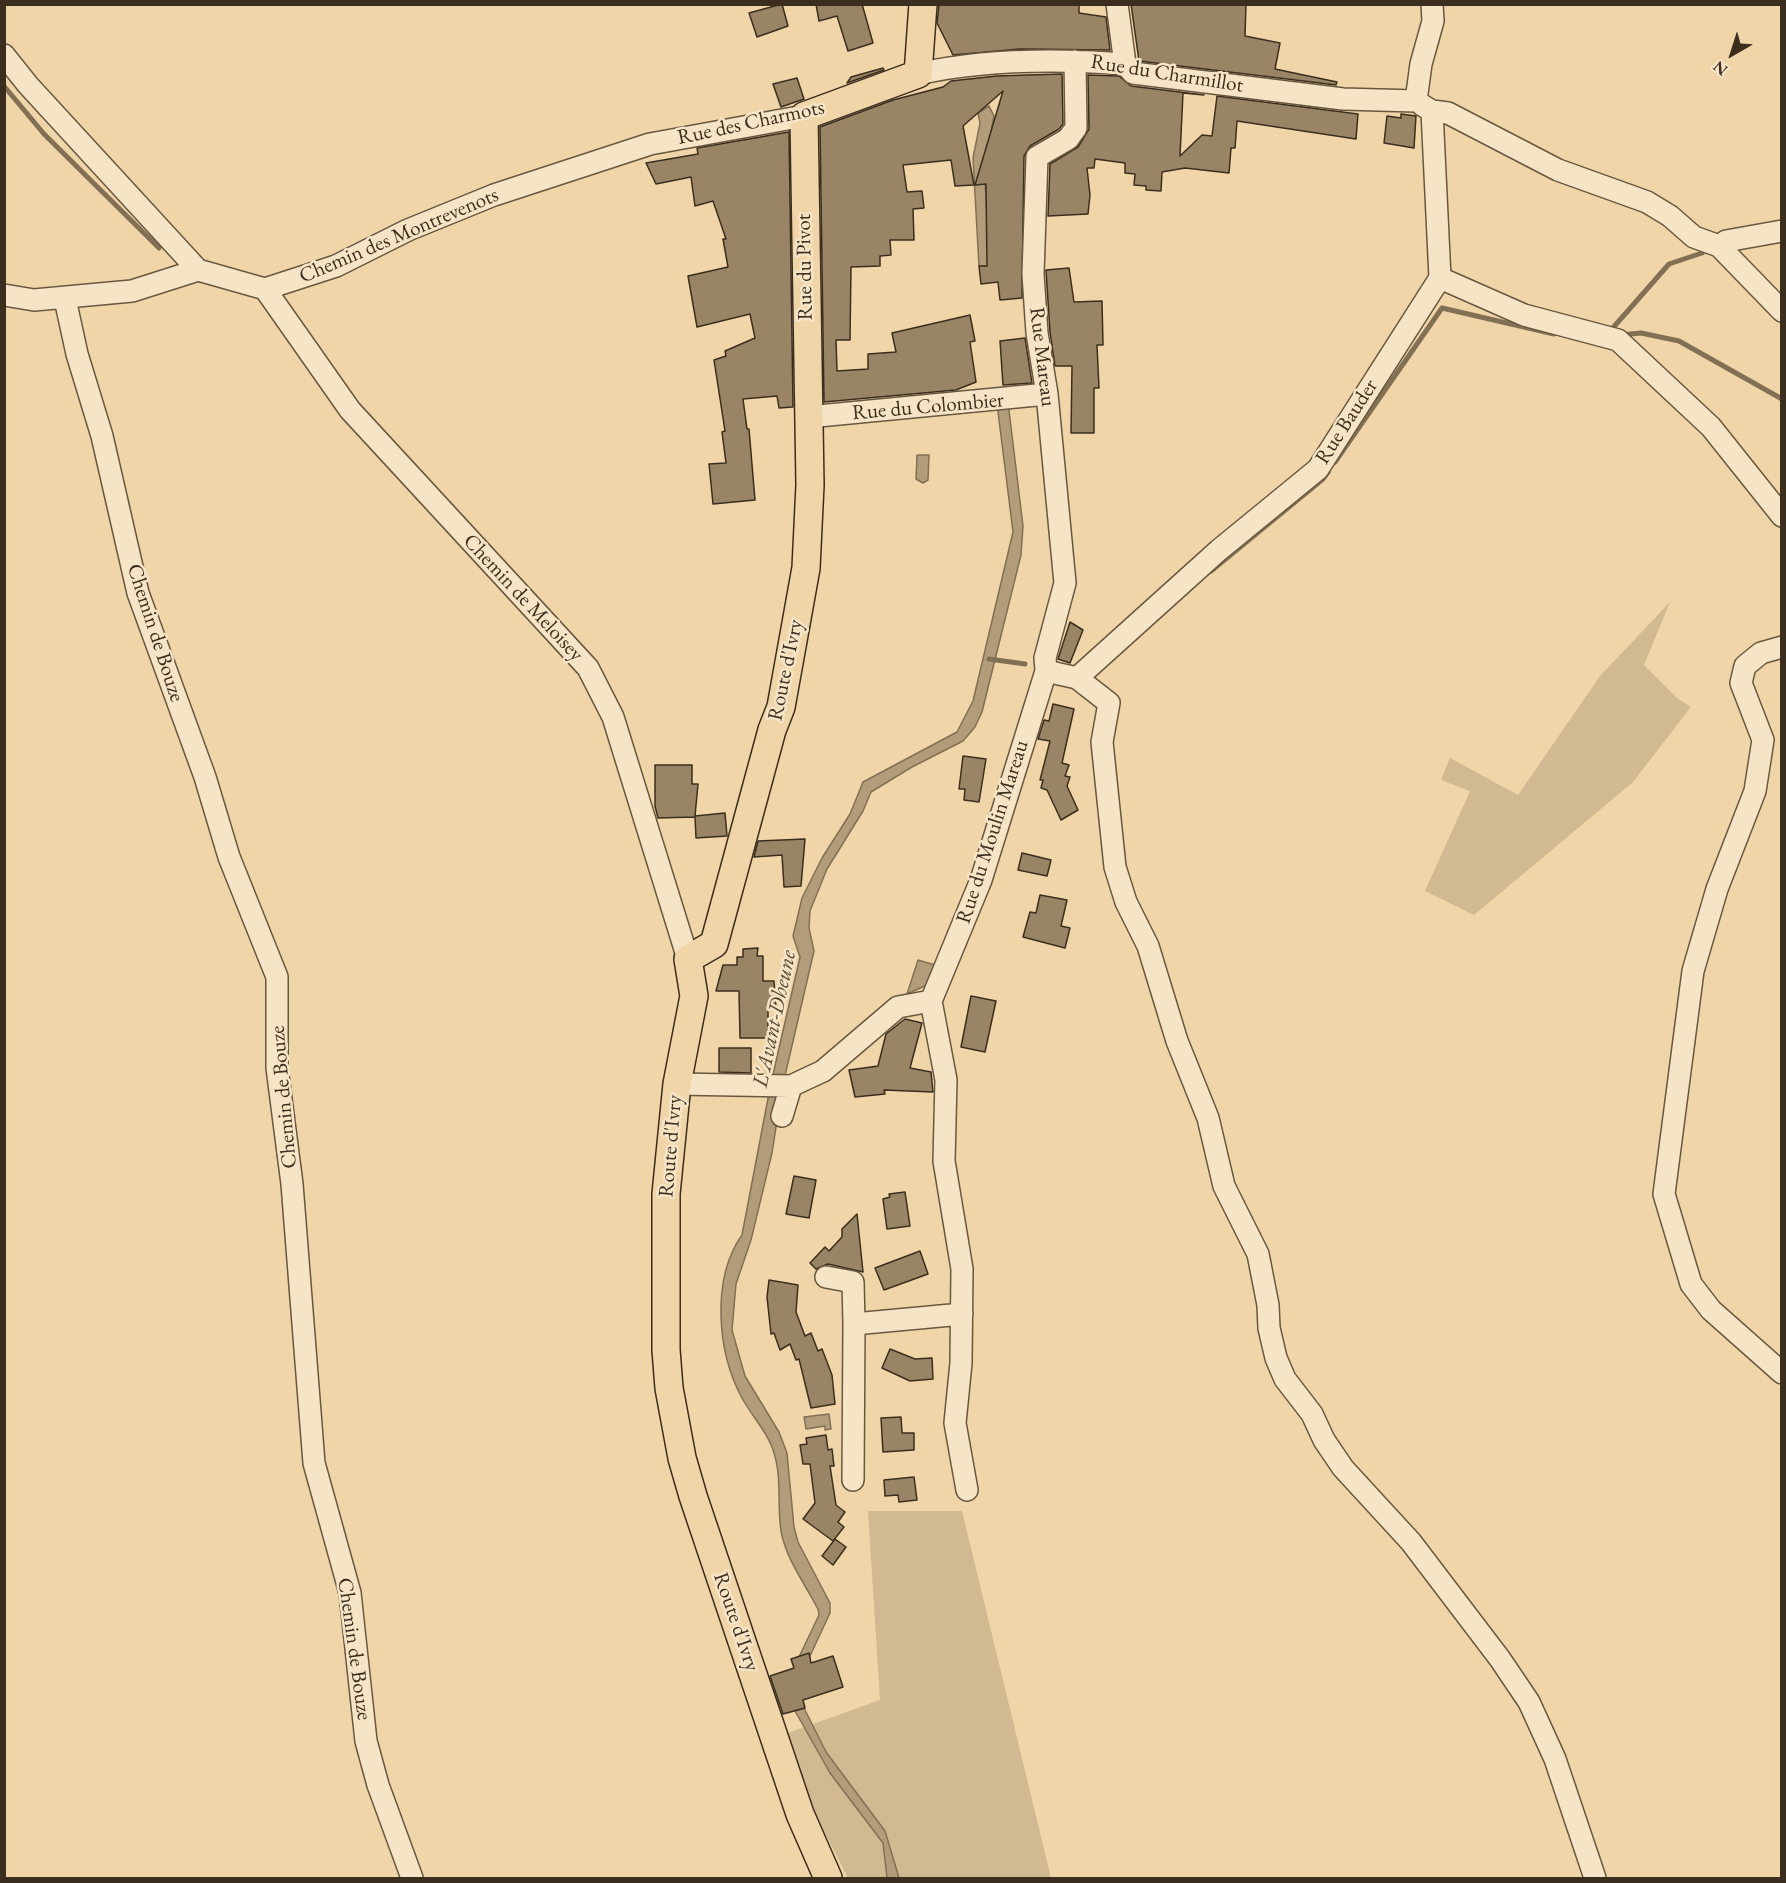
<!DOCTYPE html>
<html>
<head>
<meta charset="utf-8">
<style>
  body { margin:0 }
  #map { position:relative; width:1786px; height:1883px; overflow:hidden; background:#f0d5a8; font-family:"EB Garamond",serif }
  canvas { display:block }
  .frame { position:absolute; inset:0; border:6px solid #3b2e1e; pointer-events:none }
  .north { position:absolute; left:1702px; top:24px; width:60px; height:60px; -webkit-text-stroke:4px #f5e4c6; paint-order:stroke; rotate:219deg; font-size:16px; font-weight:700; line-height:24px; text-align:center; color:#3b2e1e }
  .north::after { content:''; display:block; margin:auto; width:21px; height:27px; background:#3b2e1e; clip-path:polygon(50% 0,100% 100%,50% 72%,0 100%) }
</style>
</head>
<body>
<div id="map">
<canvas width="1786" height="1883"></canvas>
<div class="frame"></div>
<div class="north">N</div>
</div>
<script>
const ctx = document.querySelector('canvas').getContext('2d');
ctx.lineJoin = 'round';
function paint(path, color) {
  ctx.fillStyle = color;
  ctx.fill(path, 'evenodd');
}
function trace(path, color, width, dash) {
  ctx.strokeStyle = color;
  ctx.lineWidth = width;
  ctx.lineCap = dash ? 'butt' : 'round';
  ctx.setLineDash(dash || []);
  ctx.stroke(path);
}
function label(font, color, halo, rows, align = 'center') {
  ctx.font = font + ' "EB Garamond",serif';
  ctx.lineWidth = 5;
  ctx.setLineDash([]);
  ctx.textBaseline = 'middle';
  ctx.strokeStyle = halo;
  ctx.fillStyle = color;
  for (const [text, x, y, turn = 0] of rows) {
    ctx.save();
    ctx.translate(x, y);
    ctx.rotate((+turn || 0) * Math.PI / 180);
    ctx.textAlign = isNaN(turn) ? turn : align;
    if (halo) ctx.strokeText(text, 0, 0);
    ctx.fillText(text, 0, 0);
    ctx.restore();
  }
}
const green = new Path2D(`
  M1670,602L1644,665L1677,698L1691,707L1633,782L1474,915L1425,891L1470,791L1441,780L1450,758L1518,795L1600,676Z
  M868,1511H962L1051,1878H848L806,1796L785,1734L880,1700Z`);
const water = new Path2D(`
  M989,106L994,116L984,166L990,266H979L973,158L980,123L978,113Z
  M1008,402L1023,526L1021,555L982,712L975,727L963,741L912,767L871,792L863,811L827,869L810,911L809,928L814,951L784,1080L771,1083L800,957L793,936L802,898L822,858L850,814L863,782L957,732L973,701L1013,532L997,404Z
  M917,455H929L928,480L923,483L916,479Z
  M918,960L935,965L927,985L907,994Z
  M769,1093L781,1095L772,1153L751,1240L736,1284L732,1330L745,1376L779,1432L787,1453L794,1527L798,1542L830,1603V1613L810,1656L799,1657L819,1615L818,1609C805,1584 786,1559 781,1531C777,1505 782,1478 774,1453C769,1434 751,1415 742,1398C717,1352 711,1279 742,1235Z
  M829,1414L831,1429L825,1430V1426L806,1429L804,1417Z
  M804,1708L826,1752L885,1831L899,1878H887L883,1843L830,1773L795,1711Z`);
const stream = new Path2D(`
  M4,86L44,134L159,248
  M1611,330L1669,264L1702,253
  M1620,335L1641,333L1679,341L1782,399
  M1335,462L1442,308L1554,334
  M1211,571L1323,479L1328,472
  M989,659L1025,664`);
const building = new Path2D(`
  M782,4L788,26L757,37L749,13Z
  M816,4H862L873,43L848,51L837,16L819,21Z
  M1079,4V13L1106,17L1110,50L1020,49L953,55L937,23L939,5Z
  M1131,4H1246L1245,36L1280,43L1275,69L1337,82L1336,85L1139,61Z
  M883,68L884,70L847,83L851,77Z
  M1062,74L1063,124L1059,129L1030,146L1024,156L1022,298L1000,300L998,282L981,284L979,266H987L986,184L975,185L1003,91L963,126L974,185L955,186L951,160L903,165L907,192L922,191L924,208L913,209L914,240H890L891,255L880,256V266L851,267L850,340H836L837,371L868,369V354L896,352L892,333L970,315L975,341L970,342L976,382L956,390L824,402L820,127L893,100L943,87L951,81L996,76Z
  M1088,75L1119,76L1131,86L1204,95L1183,93L1180,156L1202,135L1212,136L1217,96L1358,114L1356,139L1237,121L1235,148H1231L1229,173L1185,168L1162,172L1161,191L1146,190V186L1134,185L1135,174L1125,173V163L1095,159L1094,168H1087L1090,195L1088,214L1048,216L1050,164L1078,147L1089,129Z
  M797,78L804,99L781,107L773,84Z
  M1401,114L1416,116L1414,148L1384,143L1387,116L1401,118Z
  M789,132L793,407L779,408L777,396L743,399L747,429H749L755,500L713,504L709,464L726,463L722,432L725,431L714,360L726,356L725,351L755,338L750,314L697,327L688,276L728,267L723,239H726L713,201L695,206L691,177L656,184L646,163L698,154L697,148Z
  M1069,268L1074,302L1102,301L1103,345H1097L1099,388H1094V433H1071L1072,366H1055L1050,332L1046,270Z
  M1025,338L1032,383L1003,385L1000,341Z
  M1070,622L1083,630L1070,663L1058,659Z
  M1053,704L1074,709L1062,763L1069,765L1065,776L1070,777L1067,786L1078,810L1061,820L1047,790L1041,788L1043,780H1040L1050,741L1038,739L1044,720L1049,721Z
  M963,756L986,759L979,802L964,800L965,789H959Z
  M655,765H692V784H698L695,816L725,813L727,836L696,838L695,817L658,818L655,806Z
  M805,839L801,886L784,887L782,855L754,857L758,841Z
  M1022,853L1051,860L1047,876L1018,870Z
  M1040,895L1067,900L1061,926L1070,928L1065,948L1023,937L1030,912L1036,913Z
  M758,948L757,956H763V981H774L776,1009H768V1038H740L739,991H716L723,965H737V957H743V949Z
  M971,996L996,1001L985,1052L961,1047Z
  M905,1019L922,1023L910,1068L931,1072L933,1092L884,1090L885,1094L855,1097L849,1070L878,1066L886,1034Z
  M719,1048H751V1073L719,1072Z
  M794,1176L816,1180L809,1218L786,1214Z
  M905,1192L910,1226L887,1229L883,1199L890,1197L889,1194Z
  M857,1214L863,1272L828,1264L816,1269L810,1263L825,1247L829,1251L842,1237V1229Z
  M920,1251L928,1274L884,1290L875,1268Z
  M769,1280L798,1285L796,1312L805,1336L811,1333L818,1351L822,1349L832,1375L835,1404L811,1408L799,1359L796,1360L790,1344L780,1350L774,1333L771,1334L767,1297Z
  M890,1349L915,1359L932,1358L933,1379L910,1381L882,1368Z
  M901,1417L902,1433H914V1450L883,1452L881,1418Z
  M826,1435L828,1450L832,1449L834,1466H830L836,1505L845,1512L838,1522L844,1527L833,1541L803,1519L815,1503L810,1464H803L800,1445L807,1444L806,1438Z
  M914,1477L917,1500L899,1502L898,1495L885,1496L884,1480Z
  M835,1539L846,1547L833,1565L822,1556Z
  M809,1653L811,1663L833,1656L843,1687L803,1700L805,1708L783,1714L770,1676L794,1668L791,1659Z`);
const minor = new Path2D(`
  M1117,4L1125,64
  M4,55L28,85L198,270
  M918,74C984,59 1057,59 1125,64L1133,73L1343,99L1416,101
  M1416,101L1421,64L1433,21L1432,4
  M1422,105L1432,111L1448,113L1558,170L1647,202L1670,216L1694,237L1719,246L1726,241L1782,231
  M1719,246L1782,311
  M1440,278L1524,315L1618,340L1711,427L1782,516
  M265,289L350,410L588,668L613,717L688,959
  M4,295L34,300L132,291L198,270L265,289L336,266L408,230L494,195L650,144L804,116
  M65,299L77,354L102,436L138,593L205,777L229,857L277,977V1068L292,1184L314,1463L350,1593L366,1741L378,1785L412,1878
  M808,417L1047,394
  M1782,647L1761,653L1745,666L1741,683L1763,740L1755,791L1717,889L1693,971L1664,1194L1691,1284L1711,1310L1782,1373
  M1046,671L1077,678L1109,703L1102,742L1115,867L1126,902L1148,946L1177,1041L1208,1118L1224,1186L1258,1254L1268,1305L1269,1328L1276,1358L1285,1379L1312,1414L1324,1440L1343,1468L1411,1542L1500,1659L1529,1702L1555,1759L1595,1878
  M1077,678L1219,550L1318,469L1440,278L1432,111
  M677,1084L791,1086L823,1071L898,1007L931,1001
  M782,1116L791,1086
  M826,1277L853,1282L854,1324
  M853,1480L854,1324L962,1314
  M967,1490L955,1423L961,1363L962,1269L944,1161L946,1080L931,1001L981,880L1046,671L1045,658L1065,583L1047,394L1037,333L1033,274L1037,157L1068,139L1076,128L1075,61`);
const major = new Path2D(`
  M828,1878L800,1814L693,1496L682,1458L669,1388L666,1350V1194L677,1084L694,996L688,959L714,944L772,730L781,707L806,568L810,485L804,116L918,74L923,4`);
const streetNames = [
  ["Rue du Charmillot",1167,74,9],
  ["Rue des Charmots",751,123,-12],
  ["Chemin des Montrevenots",399,236,-23],
  ["Rue du Pivot",805,267,-91],
  ["Rue Mareau",1042,357,83],
  ["Rue du Colombier",928,407,-5],
  ["Rue Bauder",1347,422,-57],
  ["Chemin de Meloisey",523,598,47],
  ["Chemin de Bouze",155,633,72],
  ["Route d'Ivry",786,670,-78],
  ["Rue du Moulin Mareau",993,832,-72],
  ["Chemin de Bouze",284,1097,-95],
  ["Route d'Ivry",671,1146,-85],
  ["Route d'Ivry",736,1622,71],
  ["Chemin de Bouze",354,1649,82]
];
const waterNames = [
  ["L'Avant-Dheune",775,1019,-78]
];
paint(green, '#d1b991');
paint(water, '#b29c79');
trace(water, '#827055', 1.5);
trace(stream, '#827055', 5);
paint(building, '#998566');
trace(building, '#3b2e1e', 1.5);
trace(minor, '#685840', 24);
trace(major, '#3b2e1e', 30);
trace(minor, '#f5e4c6', 21);
trace(major, '#f0d5a8', 27);
label('21px', '#3b2e1e', '#f5e4c6', streetNames);
label('italic 22px', '#594a35', '#f5e4c6', waterNames);
</script>
</body>
</html>
